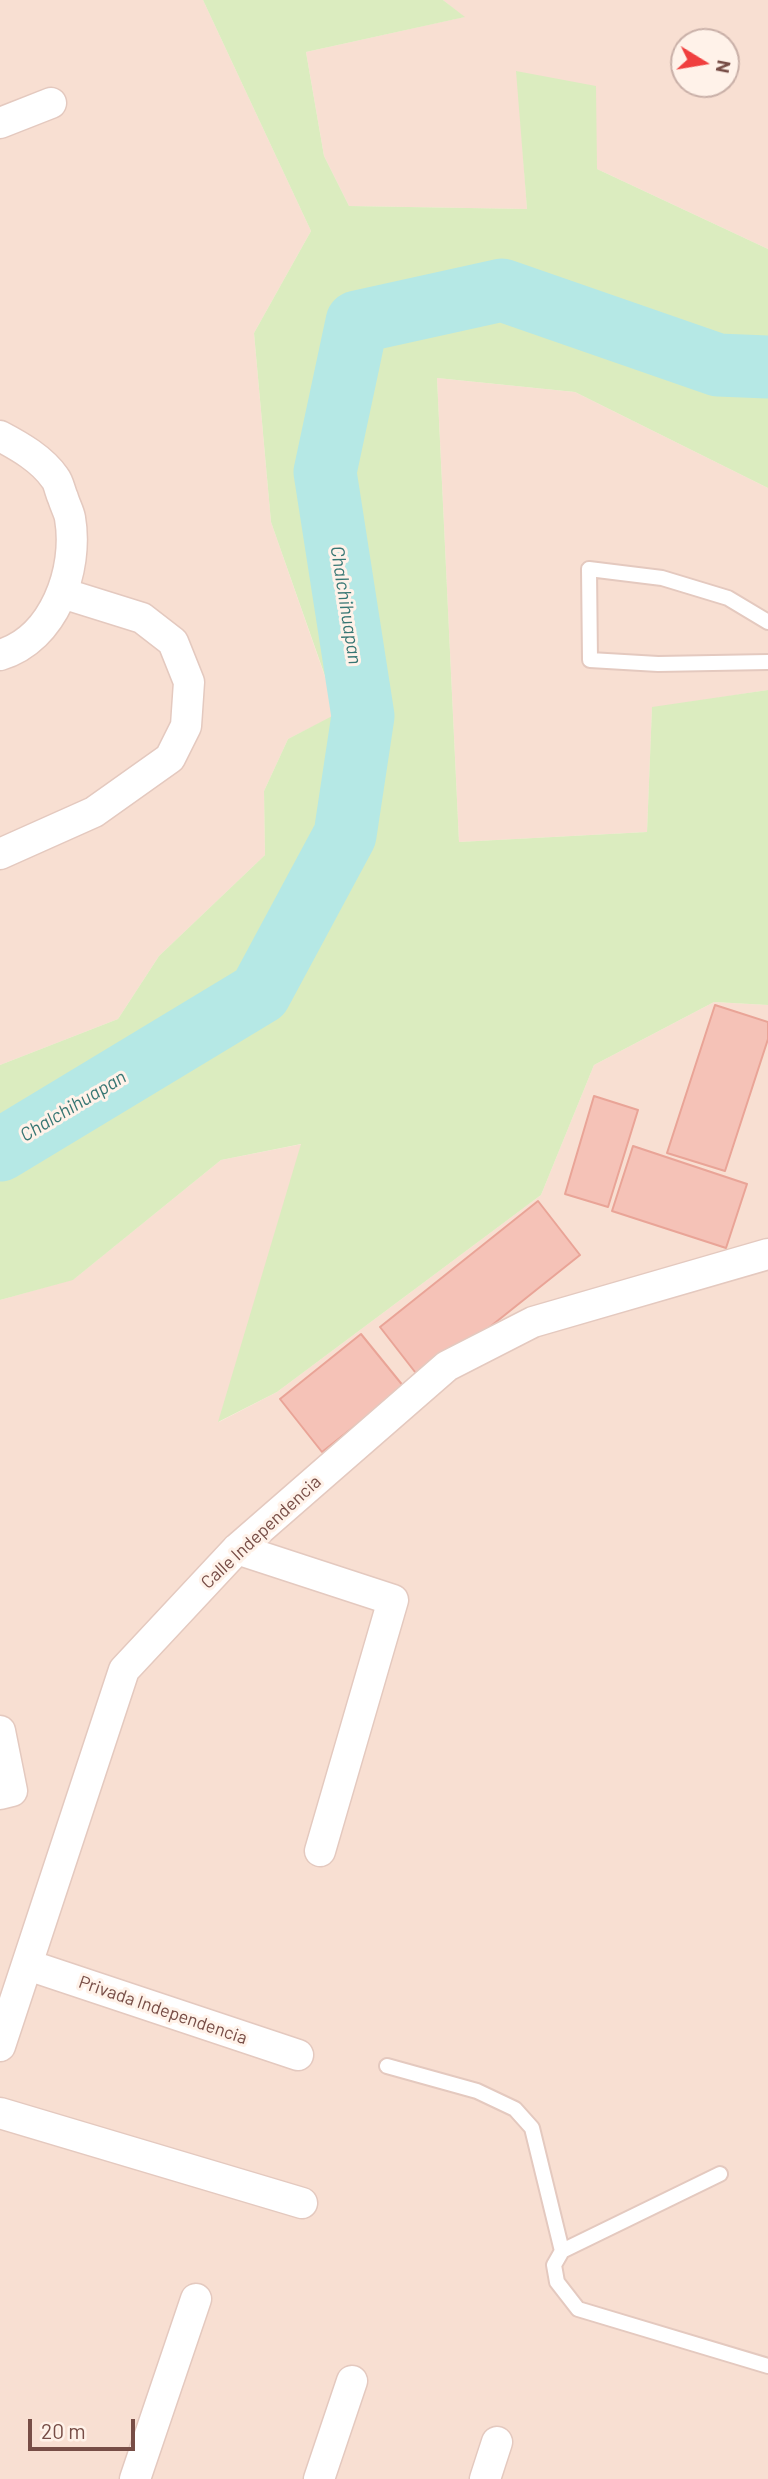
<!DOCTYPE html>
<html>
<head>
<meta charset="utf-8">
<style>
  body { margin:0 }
  #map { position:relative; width:768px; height:2479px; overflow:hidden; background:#feede1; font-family:Barlow,sans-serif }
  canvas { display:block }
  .north { position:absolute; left:670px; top:28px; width:70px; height:70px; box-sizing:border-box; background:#fff2e9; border:2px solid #c9b0a8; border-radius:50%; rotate:101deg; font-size:19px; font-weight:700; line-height:28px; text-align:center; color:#774d46 }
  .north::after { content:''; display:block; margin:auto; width:24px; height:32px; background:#f03f3e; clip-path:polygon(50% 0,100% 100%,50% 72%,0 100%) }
  .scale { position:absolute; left:28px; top:2419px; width:107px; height:32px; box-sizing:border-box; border:4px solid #774d46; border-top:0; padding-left:9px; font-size:21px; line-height:24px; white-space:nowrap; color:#774d46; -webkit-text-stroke:5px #fff2e9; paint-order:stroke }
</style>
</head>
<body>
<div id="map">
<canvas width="768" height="2479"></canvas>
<div class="north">N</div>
<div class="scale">20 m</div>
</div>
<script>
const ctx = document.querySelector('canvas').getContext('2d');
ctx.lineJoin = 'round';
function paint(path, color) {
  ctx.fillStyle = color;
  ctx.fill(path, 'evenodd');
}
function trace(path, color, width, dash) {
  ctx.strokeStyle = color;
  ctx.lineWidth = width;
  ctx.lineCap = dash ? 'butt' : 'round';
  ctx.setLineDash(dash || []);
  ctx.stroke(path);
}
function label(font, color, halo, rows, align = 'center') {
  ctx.font = font + ' Barlow,sans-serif';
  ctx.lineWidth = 6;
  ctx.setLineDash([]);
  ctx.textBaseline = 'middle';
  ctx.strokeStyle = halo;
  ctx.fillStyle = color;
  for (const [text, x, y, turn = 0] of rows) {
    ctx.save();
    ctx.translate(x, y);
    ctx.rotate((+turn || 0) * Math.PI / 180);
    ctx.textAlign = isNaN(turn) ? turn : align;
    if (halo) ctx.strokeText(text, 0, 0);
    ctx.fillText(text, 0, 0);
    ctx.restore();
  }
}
const residential = new Path2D(`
  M0,0H203L311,231L254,333L271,522L338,714L288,739L264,791L265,855L159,956L118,1019L0,1065Z
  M443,0H768V249L597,169L517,71L527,209L349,206L324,156L306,52L464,17ZM684,42H726V84H684Z
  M437,378L575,392L768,488V690L652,708L647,832L459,842Z
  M714,1002L768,1005V2479H0V1300L74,1279L221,1160L302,1144L219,1422L277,1392L541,1195L594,1065Z`);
const green = new Path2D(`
  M203,0H443L465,17L306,52L324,156L349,206L527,209L516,71L596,86L597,169L768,249V488L575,392L437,378L459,842L647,832L652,707L768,690V1005L714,1002L594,1065L541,1195L277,1392L218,1422L301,1144L221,1160L73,1280L0,1300V1065L118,1019L159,956L265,855L264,791L288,739L338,713L271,522L254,333L311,231Z`);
const river = new Path2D(`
  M0,1150L260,993L345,835L363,716L325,472L357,322L502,290L718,365L768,367`);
const building = new Path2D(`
  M715,1005L768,1022V1039L725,1171L667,1153Z
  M594,1096L638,1110L608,1207L565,1194Z
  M633,1146L747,1184L726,1248L612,1211Z
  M538,1201L580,1255L422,1381L380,1327Z
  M361,1334L404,1387L322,1452L280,1399Z`);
const lane = new Path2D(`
  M768,622L728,598L662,578L589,569L590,660L658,664L768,662
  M387,2066L477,2091L515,2109L532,2128L562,2251
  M720,2174L562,2251L554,2265L557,2282L578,2309L768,2366`);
const street = new Path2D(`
  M0,123L51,103
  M0,436C19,446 42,459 55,478C59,483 60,492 63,498C65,505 69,512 70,518C79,570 54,639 0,655
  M0,854L94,812L170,758L186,726L189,682L173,642L142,618L62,593
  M237,1549L393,1600L320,1851
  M0,1731L12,1791L0,1794
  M28,1965L298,2055
  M0,2046L124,1670L237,1549L447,1366L533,1322L768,1254
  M0,2113L302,2203
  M135,2479L196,2299
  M319,2479L352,2381
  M485,2479L497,2442`);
const streetNames = [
  ["Calle Independencia",261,1532,-43],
  ["Privada Independencia",163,2010,19]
];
const waterNames = [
  ["Chalchihuapan",346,605,81],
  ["Chalchihuapan",73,1106,-31]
];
paint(residential, '#f8dfd2');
paint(green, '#dbecbf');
trace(river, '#b5e8e5', 63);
paint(building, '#f5c2b7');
trace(building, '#e9a497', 2);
trace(lane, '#e4c9bf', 18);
trace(street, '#e4c9bf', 33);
trace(lane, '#fff', 14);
trace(street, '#fff', 30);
label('18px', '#774d46', '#fff2e9', streetNames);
label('italic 19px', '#377673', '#fff2e9', waterNames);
</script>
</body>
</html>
